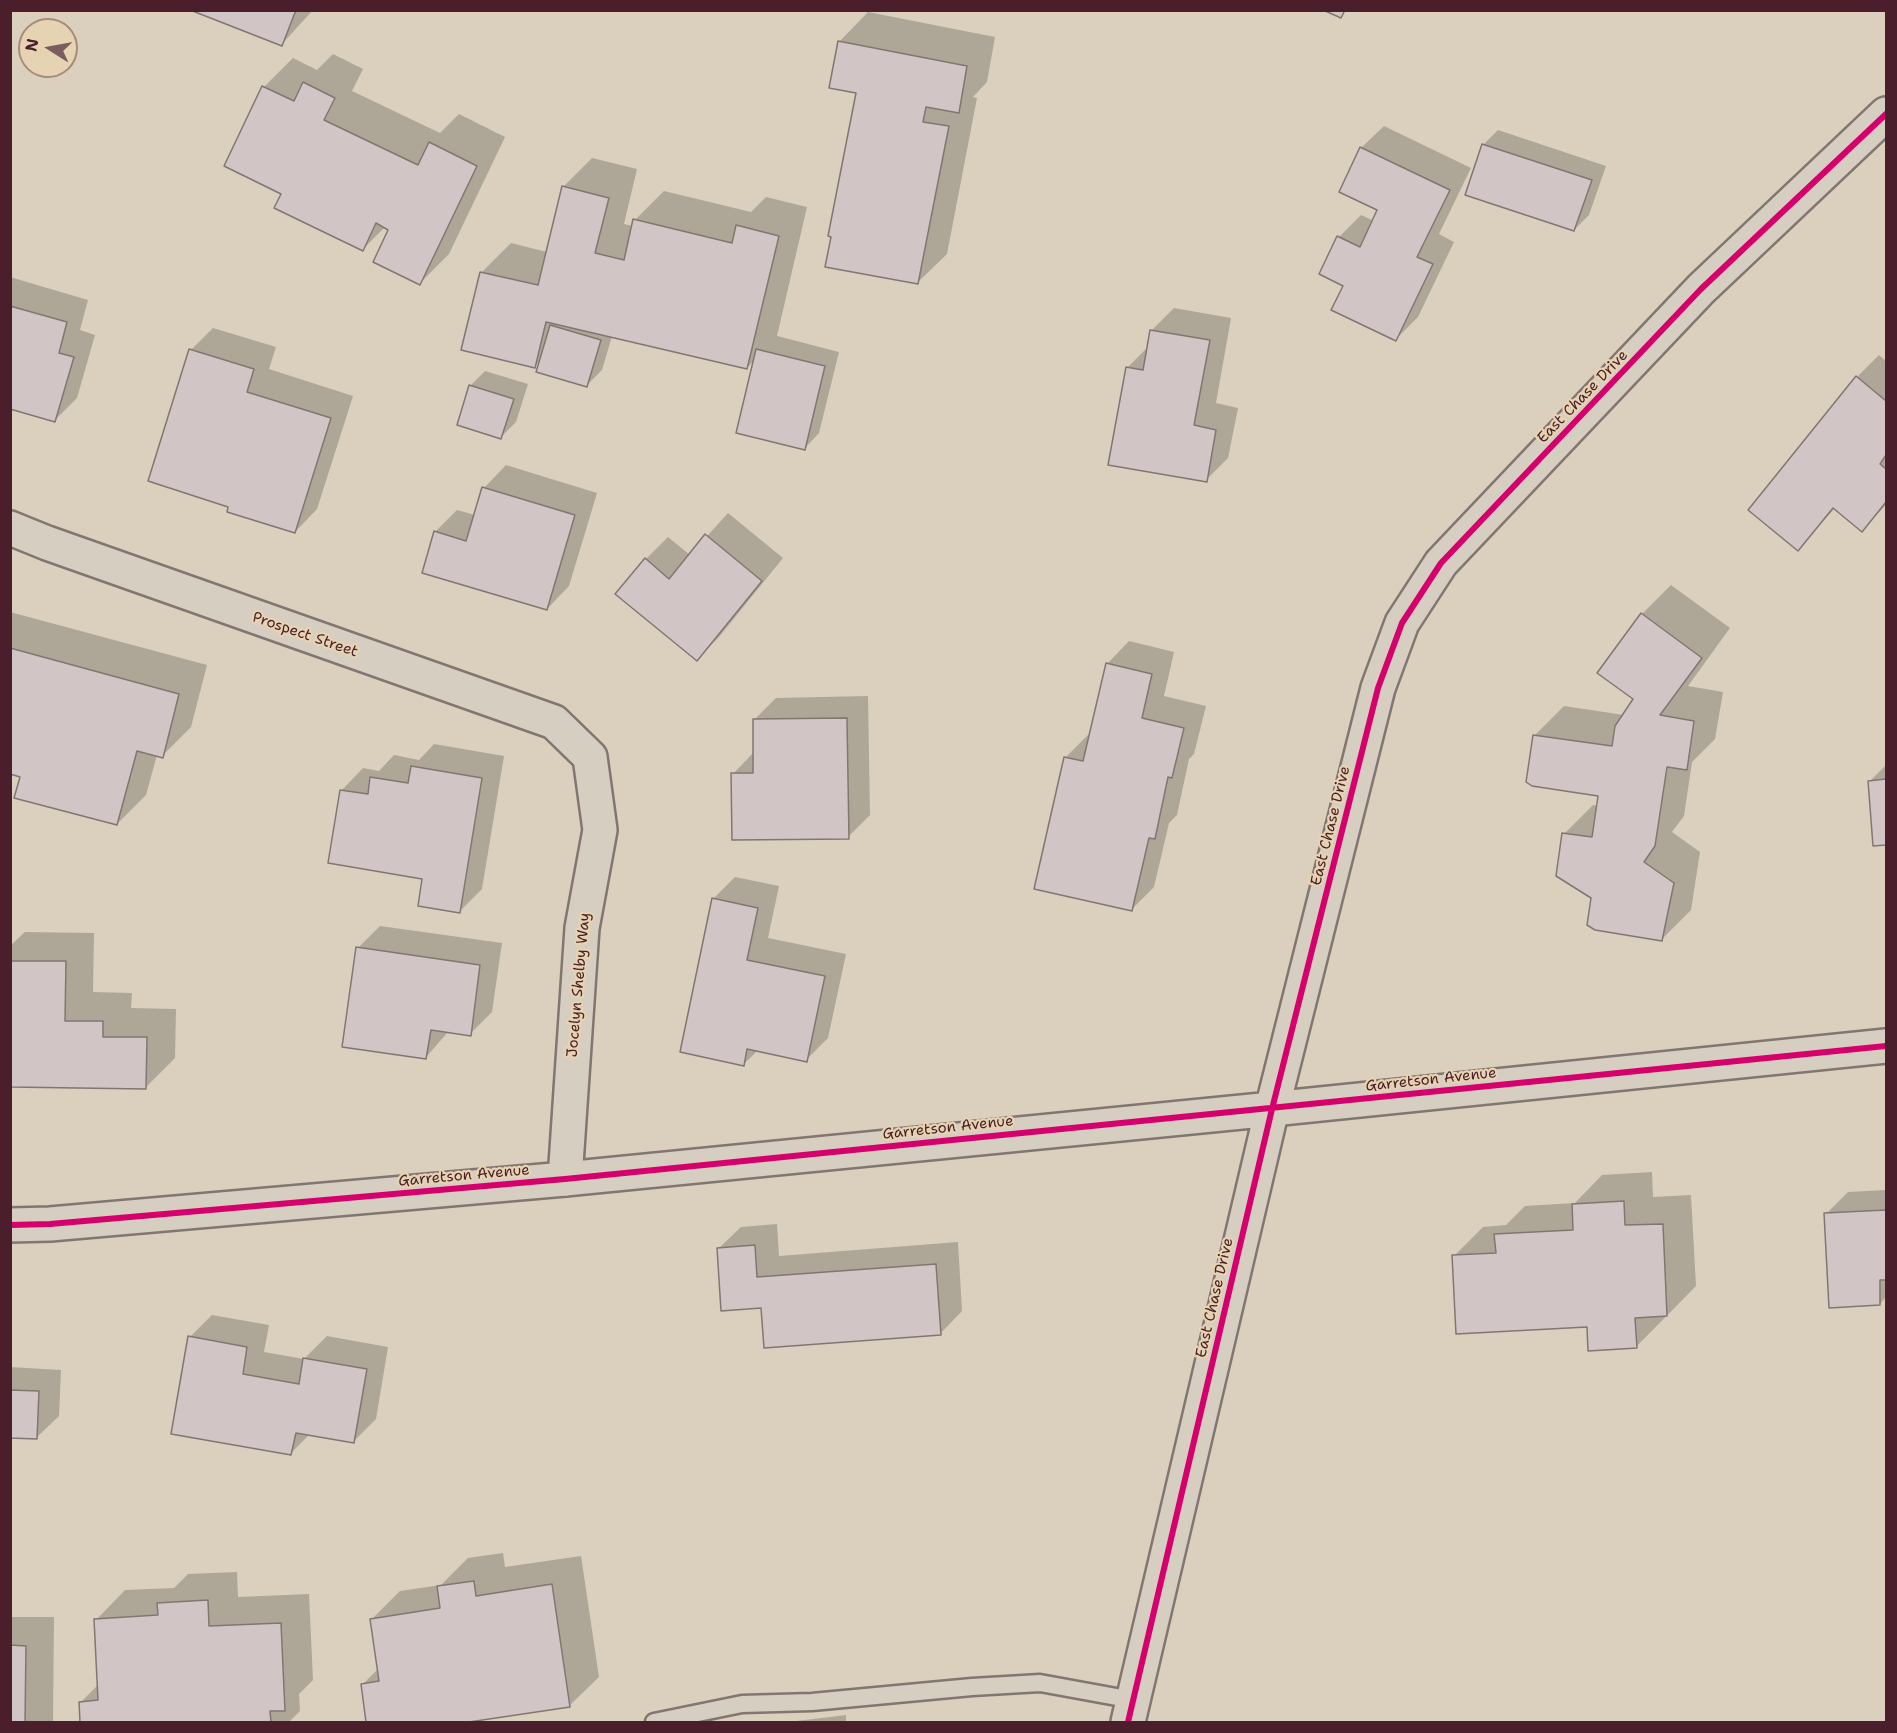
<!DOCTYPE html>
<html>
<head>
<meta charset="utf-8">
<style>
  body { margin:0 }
  #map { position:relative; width:1897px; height:1733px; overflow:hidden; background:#dad0bd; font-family:"Shantell Sans",sans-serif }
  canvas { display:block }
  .frame { position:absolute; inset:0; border:12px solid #4a1f2b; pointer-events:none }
  .north { position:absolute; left:18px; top:18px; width:60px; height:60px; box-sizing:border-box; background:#e6d3b1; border:2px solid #a88b7b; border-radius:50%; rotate:281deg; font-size:16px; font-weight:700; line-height:24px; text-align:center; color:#4a1f2b }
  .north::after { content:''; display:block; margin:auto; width:21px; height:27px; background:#7c5d5e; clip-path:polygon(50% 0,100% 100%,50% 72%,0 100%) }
</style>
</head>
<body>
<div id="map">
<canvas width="1897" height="1733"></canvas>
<div class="frame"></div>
<div class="north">N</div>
</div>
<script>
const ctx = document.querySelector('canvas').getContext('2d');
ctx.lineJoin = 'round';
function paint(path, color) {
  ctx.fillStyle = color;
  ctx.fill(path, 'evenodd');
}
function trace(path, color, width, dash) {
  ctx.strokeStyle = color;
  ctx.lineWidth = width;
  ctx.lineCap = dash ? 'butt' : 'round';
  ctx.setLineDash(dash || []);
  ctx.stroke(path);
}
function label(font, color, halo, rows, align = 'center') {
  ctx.font = font + ' "Shantell Sans",sans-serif';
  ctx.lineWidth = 4.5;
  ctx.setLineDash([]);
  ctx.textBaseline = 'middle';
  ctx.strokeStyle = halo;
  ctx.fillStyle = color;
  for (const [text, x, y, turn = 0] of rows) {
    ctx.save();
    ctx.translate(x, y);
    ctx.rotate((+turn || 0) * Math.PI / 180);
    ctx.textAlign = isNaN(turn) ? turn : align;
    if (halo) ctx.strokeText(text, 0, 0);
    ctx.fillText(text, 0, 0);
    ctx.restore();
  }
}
const shadow = new Path2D(`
  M194,10H313L282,44Z
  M868,12L995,37L987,82L973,97L977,98L947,254L917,283L839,42Z
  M333,54L363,69L352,91L440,133L459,114L505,137L449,254L420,283L390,229L385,227L363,249L283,193L264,87L293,58L317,70Z
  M1384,126L1471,168L1439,234L1454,242L1418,317L1396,339L1345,285L1339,237L1361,215L1374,221L1379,209L1361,148Z
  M1498,130L1606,166L1589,215L1574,230L1483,145Z
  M592,158L637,169L624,224L633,226L635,220L664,191L751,212L766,197L807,207L777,336L839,352L819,433L805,448L755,359L747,368L612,336L602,370L587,385L541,360L535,366L482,272L511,243L547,252L563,187Z
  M10,277L88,300L80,330L95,335L77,398L55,420L10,407Z
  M1174,308L1231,318L1216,403L1238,408L1228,458L1206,480L1127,368L1149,346L1151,331Z
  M213,328L276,347L269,369L353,396L317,509L295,532L230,506L191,350Z
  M1879,355L1886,361V505L1862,530L1835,508L1798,549L1857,377Z
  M485,371L528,384L516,422L501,437L470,386Z
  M506,465L597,493L569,586L547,609L435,532L457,510L475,515L484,488Z
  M728,513L783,558L719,637L697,659L646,559L668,537L690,555Z
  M1671,585L1730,628L1688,686L1723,692L1715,739L1692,762L1684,816L1672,832L1700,852L1691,910L1662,939L1592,897L1564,834L1593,805L1598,806L1600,794L1535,735L1564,706L1624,715L1635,699L1642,614Z
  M10,612L207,665L191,727L162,756L157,755L146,795L117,824L22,776L10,773Z
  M1129,641L1174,652L1164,696L1206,706L1194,754L1189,759L1177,815L1169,823L1154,887L1132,909L1036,888L1066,757L1088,735L1091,736L1107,664Z
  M868,696L870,815L848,837L733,774L754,752V720L776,698Z
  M434,744L504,756L482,889L460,911L341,791L363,768L379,771L394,755L419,760Z
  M1886,765V843L1874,844L1870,781Z
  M735,877L779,886L768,938L846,954L828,1038L806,1060L758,1050L744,1064L713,899Z
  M380,926L502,943L492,1012L470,1034L449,1031L426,1057L358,948Z
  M25,932L94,933L93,992L132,993L131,1008L176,1009L175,1058L146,1087L10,1085V946Z
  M1652,1172L1653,1197L1691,1195L1696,1286L1636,1347L1588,1325L1454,1256L1483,1227L1506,1225L1525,1206L1575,1203L1602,1175Z
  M1886,1190V1297L1880,1304L1826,1214L1848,1192Z
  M777,1224L779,1256L958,1242L962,1311L940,1334L762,1306L718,1249L741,1227Z
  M212,1315L269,1325L264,1352L304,1359L327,1336L388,1347L376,1419L353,1442L310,1434L291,1453L190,1337Z
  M10,1367L61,1370L59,1416L36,1438L10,1436Z
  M503,1553L505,1567L581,1556L599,1677L569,1706L458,1722H368L363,1684L378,1669L371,1620L400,1591L441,1585L468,1558Z
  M237,1572L238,1597L309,1594L313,1680L299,1694L300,1711L289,1722H82L81,1702L99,1684L96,1620L125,1590L174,1588L188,1574Z
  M10,1617H54L53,1722H10Z
  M846,1715V1722H788Z`);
const building = new Path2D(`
  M190,10H296L282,46Z
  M1323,10H1345L1341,18Z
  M838,41L967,66L959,113L926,107L923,122L949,126L918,284L825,267L831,237L828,236L856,93L829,88Z
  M303,82L335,98L324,120L418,165L429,142L477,166L420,285L373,262L388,230L376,223L363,251L274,208L281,194L224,166L262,86L294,101Z
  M1482,144L1592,180L1574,231L1465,195Z
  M1360,147L1450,190L1417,257L1433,264L1396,341L1331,310L1343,286L1319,274L1337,236L1360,247L1377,210L1339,192Z
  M562,186L609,198L595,253L624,260L633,219L732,243L736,225L779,236L747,369L546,322L535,368L461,350L480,272L538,285Z
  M10,306L67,322L59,353L74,357L55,422L10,409Z
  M550,325L601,340L587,387L536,372Z
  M1150,330L1210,340L1194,425L1216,430L1207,482L1108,465L1126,367L1143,370Z
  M189,349L254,369L247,392L331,418L295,533L227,512L228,507L148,481Z
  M756,349L825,366L805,450L736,433Z
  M1856,376L1886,401V455L1880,464L1886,469V502L1862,532L1833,508L1798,551L1748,510Z
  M469,385L514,399L501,439L457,425Z
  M482,487L575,515L547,610L422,573L434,531L466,541Z
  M705,534L762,581L697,661L615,594L645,558L669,579Z
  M1641,613L1702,658L1660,715L1694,721L1687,770L1667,767L1655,846L1644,862L1674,883L1662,941L1595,930L1587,925L1591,898L1556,876L1562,833L1592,837L1598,796L1532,786L1526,782L1533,735L1612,746L1615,726L1633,699L1597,673Z
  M10,648L179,694L163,758L137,751L117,825L14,798L20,777L10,774Z
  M1106,663L1152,674L1142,718L1184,728L1172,778L1168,777L1155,839L1149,838L1132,911L1034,889L1064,757L1083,761Z
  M847,718L849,839L732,840L731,773H753V719Z
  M411,766L482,778L460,913L418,906L422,879L328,863L340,790L368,794L370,777L408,783Z
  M1886,779V845L1873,846L1868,781Z
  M712,898L758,908L747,960L825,976L807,1062L747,1049L744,1066L680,1052Z
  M356,947L480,965L471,1036L431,1030L426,1059L342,1047Z
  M10,961H66L65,1021H103V1037H147L146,1089L10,1087Z
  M1624,1201L1625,1225L1663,1224L1667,1316L1635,1318L1637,1348L1588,1351L1587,1327L1456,1334L1452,1255L1496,1253L1494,1234L1573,1230L1572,1204Z
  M1886,1210V1280H1880V1305L1829,1308L1824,1213Z
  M755,1245L757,1277L936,1264L941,1335L764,1348L761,1308L721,1311L717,1248Z
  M188,1336L247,1347L243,1374L299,1384L303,1358L367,1369L354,1443L296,1433L291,1455L171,1434Z
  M10,1390L39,1391L37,1439L10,1438Z
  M474,1581L476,1596L552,1584L570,1707L469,1722H366L361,1684L379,1681L370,1619L440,1608L437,1586Z
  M208,1600L209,1626L281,1623L285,1711H270L271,1722H80L79,1702L98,1700L94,1619L158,1615L157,1603Z
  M10,1645L26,1646L25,1722H10Z`);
const lane = new Path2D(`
  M654,1722L742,1704L812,1702L972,1687L1040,1683L1133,1700`);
const street = new Path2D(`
  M10,528L47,543L554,722L590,757L600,830L582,928L565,1179
  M1272,1109L1886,1046`);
const secondary = new Path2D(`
  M10,1225L50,1224L565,1179L1272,1109
  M1128,1722L1272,1109L1378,688L1402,623L1441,563L1701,289L1886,114`);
const cycleway = new Path2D(`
  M10,1225L50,1224L565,1179L1886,1046
  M1128,1722L1272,1109L1378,688L1402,623L1441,563L1701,289L1886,114`);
const streetNames = [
  ["East Chase Drive",1583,397,-46],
  ["Prospect Street",305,635,19],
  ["East Chase Drive",1331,826,-76],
  ["Jocelyn Shelby Way",579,985,-85],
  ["Garretson Avenue",1431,1080,-6],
  ["Garretson Avenue",948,1128,-6],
  ["Garretson Avenue",464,1176,-5],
  ["East Chase Drive",1215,1298,-77]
];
paint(shadow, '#0003');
paint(building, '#d1c6c5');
trace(building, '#837670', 1.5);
trace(lane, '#837670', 21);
trace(street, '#837670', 38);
trace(secondary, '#837670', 38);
trace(lane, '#d6cec1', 16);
trace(street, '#d6cec1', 33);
trace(secondary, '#d6cec1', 33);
trace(cycleway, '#d6006c', 6);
label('15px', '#4a1f2b', '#e6d3b1', streetNames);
</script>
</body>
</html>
